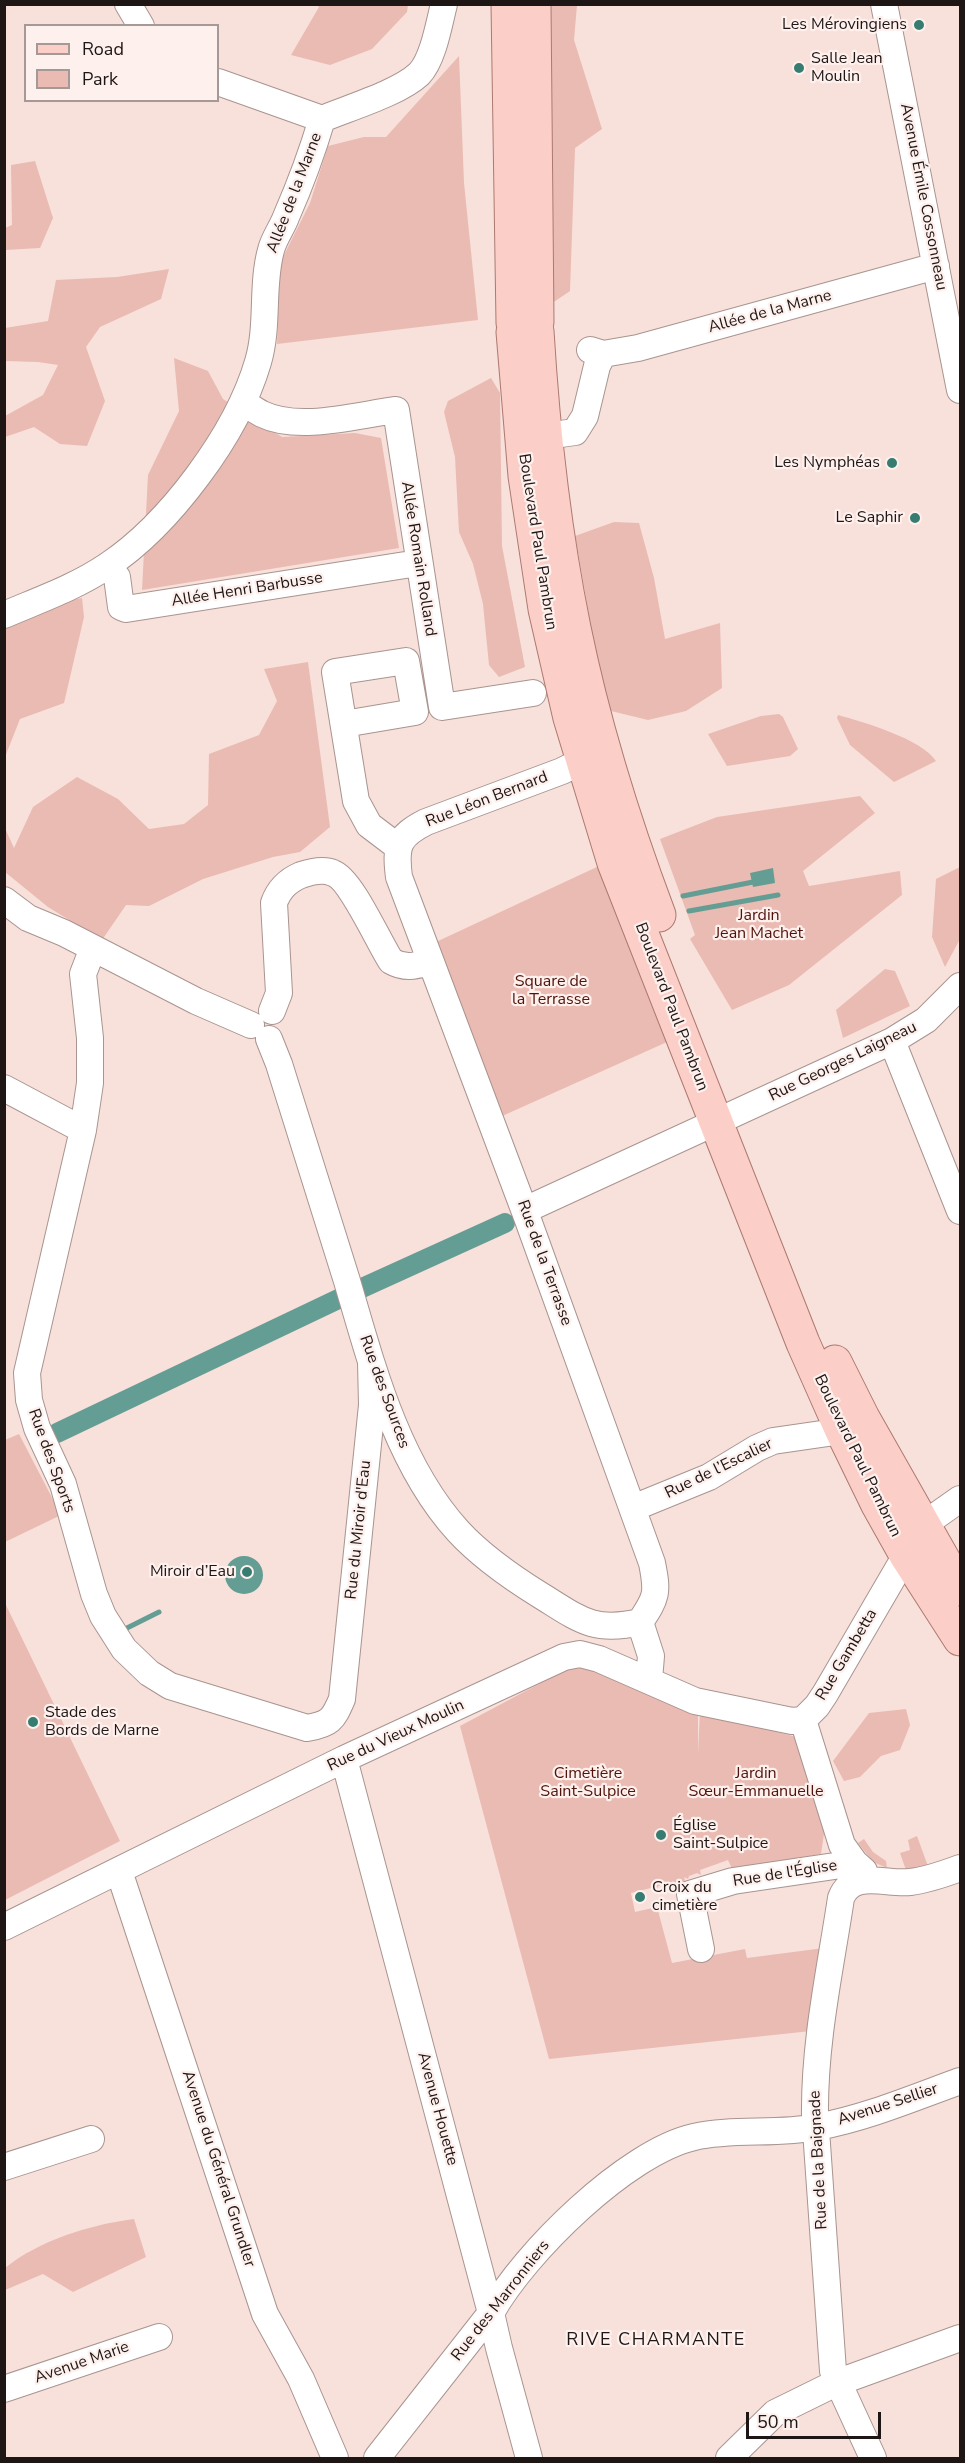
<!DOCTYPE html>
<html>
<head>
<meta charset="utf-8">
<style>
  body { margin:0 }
  #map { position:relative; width:965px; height:2463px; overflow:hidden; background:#f8e0db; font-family:"Nunito Sans",sans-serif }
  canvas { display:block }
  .frame { position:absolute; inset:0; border:6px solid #1e1614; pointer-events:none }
  .legend { position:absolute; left:24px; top:24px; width:195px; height:78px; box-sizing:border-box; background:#fef0ed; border:2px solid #a49996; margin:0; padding:8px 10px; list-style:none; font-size:18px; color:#1e1614 }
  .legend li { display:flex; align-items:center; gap:12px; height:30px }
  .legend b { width:30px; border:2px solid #a49996 }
  .scale { position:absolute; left:746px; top:2412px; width:135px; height:27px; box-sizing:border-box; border:3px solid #1e1614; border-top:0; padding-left:8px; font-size:18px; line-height:21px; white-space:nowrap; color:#1e1614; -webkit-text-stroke:4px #fef0ed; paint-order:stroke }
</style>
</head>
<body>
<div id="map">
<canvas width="965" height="2463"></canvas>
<div class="frame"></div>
<ul class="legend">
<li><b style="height:8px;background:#fbcfc7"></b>Road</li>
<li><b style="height:16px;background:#eabbb2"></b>Park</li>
</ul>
<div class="scale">50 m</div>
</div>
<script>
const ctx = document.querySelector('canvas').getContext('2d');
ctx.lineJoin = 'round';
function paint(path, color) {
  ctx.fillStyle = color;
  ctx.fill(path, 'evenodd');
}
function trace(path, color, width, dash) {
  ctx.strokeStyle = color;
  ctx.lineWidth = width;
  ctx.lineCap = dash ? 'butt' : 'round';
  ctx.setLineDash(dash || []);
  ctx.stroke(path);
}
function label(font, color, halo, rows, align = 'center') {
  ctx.font = font + ' "Nunito Sans",sans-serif';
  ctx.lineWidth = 4.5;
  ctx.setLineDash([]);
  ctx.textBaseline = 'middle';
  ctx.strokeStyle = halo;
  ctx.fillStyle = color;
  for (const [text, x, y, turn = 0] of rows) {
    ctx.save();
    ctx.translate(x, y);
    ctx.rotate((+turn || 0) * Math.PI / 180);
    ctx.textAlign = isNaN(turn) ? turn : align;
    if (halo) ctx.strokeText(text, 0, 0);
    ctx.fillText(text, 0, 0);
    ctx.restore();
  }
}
const green = new Path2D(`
  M317,5H408L407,12L372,49L330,65L291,55L319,7Z
  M549,5H577L574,40L602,129L575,148L570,291L545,308Z
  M459,56L464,183L478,320L277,344L280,263L310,203L328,146L364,137H386Z
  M35,161L53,218L40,248L5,250V228L12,225L11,165Z
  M169,269L161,299L100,327L86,347L105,401L87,446L60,444L34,427L5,437V416L43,395L58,365L38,362L5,361V328L48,321L56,280L117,277Z
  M174,358L208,371L223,399L282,437L355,433L381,438L399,548L142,590L148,475L179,411Z
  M491,378L500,393L502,546L525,667L499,677L489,665L483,604L473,564L459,532L455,457L444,412L448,401Z
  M614,522L639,523L654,578L665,639L720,623L722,688L686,711L648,720L611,711L600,677L575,536Z
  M82,598L84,617L64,703L20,719L5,757V613Z
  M308,662L330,827L300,852L273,857L203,879L149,906L126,905L102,940L48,907L5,872L4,826L14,848L33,807L77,777L118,799L149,829L184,824L208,805L209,754L259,735L277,701L264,669Z
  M779,714L783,717L798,749L790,756L727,766L708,734L761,716Z
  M838,715C863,722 922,739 936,761L894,782L850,745L837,718Z
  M860,796L875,813L803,871L809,886L900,871L902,895L789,985L732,1010L690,939L695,935L660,839L717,817Z
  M599,866L667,1042L500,1117L436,942Z
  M960,867V939L945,967L932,937L936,879Z
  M885,969L895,971L910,1006L843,1038L836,1010Z
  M19,1434L61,1515L5,1542V1440Z
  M5,1603L120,1841L5,1900H4Z
  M582,1661L698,1713V1754L700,1711L800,1738L825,1827L821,1854L733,1871L728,1860L700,1870L701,1875L697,1873L689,1876L688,1879L684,1877L686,1884L675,1887L673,1881L671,1884L668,1883L658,1886L657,1889L655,1887L631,1893L635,1912L657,1907L672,1963L745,1949L747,1958L824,1948L811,2031L549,2059L460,1726Z
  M906,1709L910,1725L900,1750L881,1756L860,1777L844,1781L833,1761L869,1713Z
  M917,1836L929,1869L907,1873L900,1853L910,1850L908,1840Z
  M864,1839L873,1852L886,1861L887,1868L873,1862L858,1843Z
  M134,2219L146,2257L73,2292L43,2274L5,2290V2268C40,2240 89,2225 134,2219Z`);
const water = new Path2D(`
  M773,868L775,883L753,887L750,873Z
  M225 1575a19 19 0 1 1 38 0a19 19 0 1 1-38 0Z`);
const stream = new Path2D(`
  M683,896L758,881
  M689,911L778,895
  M125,1629L159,1612`);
const canal = new Path2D(`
  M57,1433L351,1293L505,1223`);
const minor = new Path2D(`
  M128,4L141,26
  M884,4L960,390
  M218,82L322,119C348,108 399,93 419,74C433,60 439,24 444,4
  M590,350L603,354L638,348L936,266
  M243,402C249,406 256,411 262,414C299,432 357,415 396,410L442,707L533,693
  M546,436L575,432L585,416L597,366L603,354
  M107,566L117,577L121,607L126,609L418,563
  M4,615C39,600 76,587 107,566C169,525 237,434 258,362C269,325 261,286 271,250C274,238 282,228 286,217C300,185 312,153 322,119
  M344,724L415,712L406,661L335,672L356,801L369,825L398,847
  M582,761L562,771L426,822C398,836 395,846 399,877L528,1220L652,1563C658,1593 657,1597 640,1622
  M4,900L28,918L64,933L196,1001L251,1025
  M93,948L83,974L90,1038V1083L83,1130L27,1373L29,1400L37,1428L63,1484L94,1594L103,1616L124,1649L149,1673L170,1686L307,1728C330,1724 333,1720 342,1699L372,1405L371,1362
  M272,1011L279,993L274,903C279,889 287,881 301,875C310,872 324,869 333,873C351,879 379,943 391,961C405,969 415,966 431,962
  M269,1039L279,1064C302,1137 325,1209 347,1281C372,1366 397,1464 458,1531C481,1556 511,1577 540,1595C579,1619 593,1633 640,1622
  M892,1041L960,1211
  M4,1088L83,1130
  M525,1210L892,1041L926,1020L960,986
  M633,1508L709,1477L757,1448L773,1441L842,1431
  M923,1525L960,1499
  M640,1622L651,1656L649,1680
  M803,1720L817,1706L825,1694L906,1555
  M803,1720L842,1845L855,1863L864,1871
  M344,1759L491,2313L499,2348L529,2458
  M119,1871L265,2314L301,2379L335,2458
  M4,1927L344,1759L564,1657L580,1654L599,1659L695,1701L792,1721L803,1720
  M701,1949L690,1894L733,1881L855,1863
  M4,2167L91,2139
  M4,2389L159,2337
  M377,2458L491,2313C524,2253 627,2152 694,2137C732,2128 778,2135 817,2127C866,2118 913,2098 960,2081
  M729,2458L775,2413L836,2383L960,2338
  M873,2458L833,2371L815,2116C814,2042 830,1971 841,1898C852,1869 887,1885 910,1882C927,1880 944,1874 960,1868`);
const major = new Path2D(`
  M508,4L513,323
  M534,4L537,322
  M537,331C543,430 554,530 574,628C594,726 624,822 659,915
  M513,332L525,476L545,609L570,718L614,863L803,1343L842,1431L878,1505L906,1555L960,1639
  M835,1362L863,1418L960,1589`);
const markers = [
  [919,25,6,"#377c71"],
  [799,68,6,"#377c71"],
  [892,463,6,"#377c71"],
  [915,518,6,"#377c71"],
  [247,1572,6,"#377c71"],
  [33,1722,6,"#377c71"],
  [661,1835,6,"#377c71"],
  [640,1897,6,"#377c71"]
];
const poiNames = [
  ["Les Mérovingiens",907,25],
  ["Salle Jean",811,59,"left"],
  ["Moulin",811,77,"left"],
  ["Les Nymphéas",880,463],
  ["Le Saphir",903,518],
  ["Miroir d’Eau",235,1572],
  ["Stade des",45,1713,"left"],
  ["Bords de Marne",45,1731,"left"],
  ["Église",673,1826,"left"],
  ["Saint-Sulpice",673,1844,"left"],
  ["Croix du",652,1888,"left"],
  ["cimetière",652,1906,"left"]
];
const streetNames = [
  ["Allée de la Marne",295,193,-69],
  ["Avenue Émile Cossonneau",923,197,79],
  ["Allée de la Marne",770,312,-15],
  ["Boulevard Paul Pambrun",537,542,81],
  ["Allée Romain Rolland",418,559,81],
  ["Allée Henri Barbusse",247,590,-9],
  ["Rue Léon Bernard",487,800,-21],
  ["Boulevard Paul Pambrun",671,1007,69],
  ["Rue Georges Laigneau",843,1062,-26],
  ["Rue de la Terrasse",544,1263,70],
  ["Rue des Sources",384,1392,70],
  ["Boulevard Paul Pambrun",857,1456,64],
  ["Rue des Sports",51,1461,70],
  ["Rue de l’Escalier",719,1469,-26],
  ["Rue du Miroir d'Eau",359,1530,-84],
  ["Rue Gambetta",847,1655,-59],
  ["Rue du Vieux Moulin",396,1736,-25],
  ["Rue de l'Église",785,1874,-9],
  ["Avenue Sellier",888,2105,-18],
  ["Avenue Houette",437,2109,75],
  ["Rue de la Baignade",819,2160,-93],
  ["Avenue du Général Grundler",218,2169,72],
  ["Rue des Marronniers",501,2301,-52],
  ["Avenue Marie",82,2363,-19]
];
const parkNames = [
  ["Jardin",759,916],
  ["Jean Machet",759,934],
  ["Square de",551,982],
  ["la Terrasse",551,1000],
  ["Cimetière",588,1774],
  ["Saint-Sulpice",588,1792],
  ["Jardin",756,1774],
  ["Sœur-Emmanuelle",756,1792]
];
const neighbourhoodNames = [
  ["RIVE CHARMANTE",656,2341]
];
paint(green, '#eabbb2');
paint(water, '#649d93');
trace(stream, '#649d93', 5);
trace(canal, '#649d93', 20);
trace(minor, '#a9948f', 28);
trace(major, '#ac7970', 35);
trace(minor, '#fff', 26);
trace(major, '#fbcfc7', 33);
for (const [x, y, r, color] of markers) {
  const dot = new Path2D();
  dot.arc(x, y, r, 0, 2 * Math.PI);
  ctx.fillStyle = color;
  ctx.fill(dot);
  trace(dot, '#fef0ed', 2);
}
label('16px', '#1e1614', '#fef0ed', poiNames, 'right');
label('16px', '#1e1614', '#fef0ed', streetNames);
label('16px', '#50130b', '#fef0ed', parkNames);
ctx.letterSpacing = '1.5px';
label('18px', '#1e1614', '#fef0ed', neighbourhoodNames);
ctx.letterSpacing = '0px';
</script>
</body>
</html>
